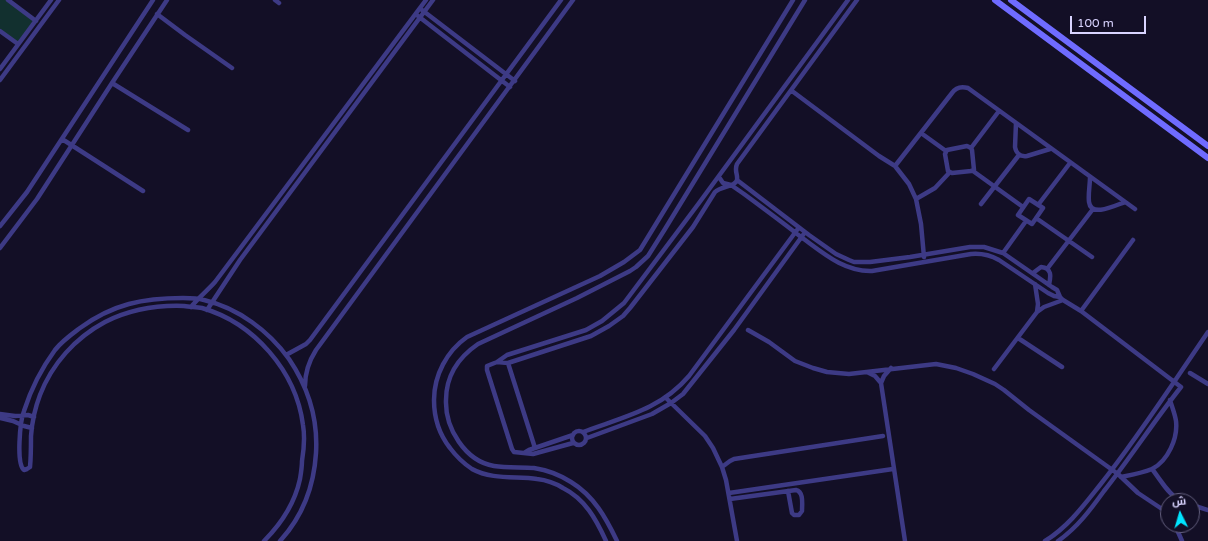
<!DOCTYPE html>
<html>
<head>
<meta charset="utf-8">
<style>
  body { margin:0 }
  #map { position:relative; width:1208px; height:541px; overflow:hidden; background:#130f26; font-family:"Varela Round",Cairo,sans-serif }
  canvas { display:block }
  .north { position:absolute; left:1160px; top:493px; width:40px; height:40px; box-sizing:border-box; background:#130f26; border:1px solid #625e7d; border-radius:50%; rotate:355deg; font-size:11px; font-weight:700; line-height:16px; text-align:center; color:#d9d4ff }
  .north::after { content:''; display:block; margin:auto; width:14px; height:18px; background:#00e5ff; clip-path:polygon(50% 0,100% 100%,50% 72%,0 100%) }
  .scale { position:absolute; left:1070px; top:16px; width:76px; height:18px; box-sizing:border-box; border:2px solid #d9d4ff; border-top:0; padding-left:5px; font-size:12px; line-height:14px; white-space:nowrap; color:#d9d4ff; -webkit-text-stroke:3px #130f26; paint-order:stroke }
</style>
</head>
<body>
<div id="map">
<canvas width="1208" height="541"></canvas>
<div class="north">ش</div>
<div class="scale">100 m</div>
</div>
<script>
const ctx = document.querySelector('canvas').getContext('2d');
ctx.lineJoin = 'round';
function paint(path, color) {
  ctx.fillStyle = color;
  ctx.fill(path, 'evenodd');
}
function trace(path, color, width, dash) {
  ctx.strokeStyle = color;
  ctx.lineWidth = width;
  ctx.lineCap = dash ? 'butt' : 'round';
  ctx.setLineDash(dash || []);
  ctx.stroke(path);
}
const green = new Path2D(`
  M0,0H8L36,21L18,44L0,31Z`);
const street = new Path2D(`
  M8,0L36,21
  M275,0L279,3
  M422,10L515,81
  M157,14L185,35L232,68
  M418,16L510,87
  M0,31L18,44
  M0,69L51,0
  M0,80L59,0
  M112,83L188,130
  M792,91L879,156L895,166L909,184L916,199L921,224L924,257
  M1016,123L1015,147C1016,153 1020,157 1027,156L1050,149
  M921,133L946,151
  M62,139L143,191
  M967,146L971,148L972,150L974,170L971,171L952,173L948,171L945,154L947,150Z
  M971,148L999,111
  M895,166L952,93C956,87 961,86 968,88L1135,209
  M973,171L1023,207
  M719,177L723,183L731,185L744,194C763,208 782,222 801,237C823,253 844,272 872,271L971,254C982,253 990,255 999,260L1048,293L1054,296L1060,297
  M1090,177C1090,185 1088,194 1089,202C1091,218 1116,205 1125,202
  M737,180L809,235L836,254L849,260L854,262H870L910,257L970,247H984L1003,253L1052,287L1057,290L1060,297L1063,300L1081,311L1181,387C1154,421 1131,457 1104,491C1091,509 1077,528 1058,541
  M916,199L935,188L950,172
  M1029,199L1043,208L1032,224L1018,215Z
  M981,204L1019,155
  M1038,205L1070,163
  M1036,218L1092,257
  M0,226L27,192L153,0
  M0,248L37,199L112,83L167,0
  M1003,253L1026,221
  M1047,269L1093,209
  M1033,273L1041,267C1052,268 1051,276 1049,285
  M1035,284L1038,304L1037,312
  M191,307C198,298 207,291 215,282L426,0
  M207,310L240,260L433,0
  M1081,311L1133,240
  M748,330L769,342L795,361L813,368L827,372L849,374L936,364L956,368L973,374L995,384L1004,390L1029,410L1118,474L1138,493L1168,513
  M1018,338L1062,367
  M286,355L306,344L310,340L561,0
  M497,362L508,363L591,336L609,326L623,316L630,308L693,227L715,192C721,186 735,187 737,180C738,174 734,171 737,164L857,0
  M508,363L535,448
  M891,368L884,376L881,383L905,541
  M994,369L1037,312L1044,307L1063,300
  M867,372L875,376L881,383
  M1190,373L1208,384
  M305,386C305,372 309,361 316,350L573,0
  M666,398L705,436L713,448L722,467L726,480L737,541
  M0,414L15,416L28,415L34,417
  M0,418L13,421L24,426L32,428
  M572 438a7 7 0 1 1 14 0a7 7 0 1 1-14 0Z
  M583,432C623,417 660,410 689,376L797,230
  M587,438L652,414L671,403L683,394L734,330L803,235
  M573,443L533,454L514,452L512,449L487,370V366L497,362L507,355L586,330L602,321L624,303L699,203L848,0
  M524,453L529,450L573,435
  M722,467L730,461L734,459L883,436
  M1152,469C1160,479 1168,494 1180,501
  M1121,477C1131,475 1142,473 1152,469C1168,461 1178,438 1176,421C1175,414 1172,407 1170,400
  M729,493L893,469
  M730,499L796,490C804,492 802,504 802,511L799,515H794L792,513L788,491
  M1192,505L1208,510
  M1175,525L1182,541
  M264,541C281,524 295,502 300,479C301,473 302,467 302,461C304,449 305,437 303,425C296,371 254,323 202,308C196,307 190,307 184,306C157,305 129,310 105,322C75,338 52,364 40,395C35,408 32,422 31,436C31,446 31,457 30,467L27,469L24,470C16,464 20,421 24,411C31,389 41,369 55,350C62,341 72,334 80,328C113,304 143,298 183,298C190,298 197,298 204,300C238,308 269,331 289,359C308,387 318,420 316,453C314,486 302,517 280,541
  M606,541C596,519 585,499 563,488C555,483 546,480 537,479C516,476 492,480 472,469C463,463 456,456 450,448C439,434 434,416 434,400C434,375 447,351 467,337L600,276L624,262L640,250L793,0
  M617,541C606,518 594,496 571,482C560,475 547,470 534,468C521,467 507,468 494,466C465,461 445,428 446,400C446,376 459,357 478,344L577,298L630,271L636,267L648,256L665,229L805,0
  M1045,541C1068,527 1084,505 1100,485C1139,436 1173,383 1208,332`);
const secondary = new Path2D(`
  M995,0L1208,158
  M1011,0L1208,146`);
paint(green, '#12302f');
trace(street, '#3d3a85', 4.5);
trace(secondary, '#6f6bff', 6);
</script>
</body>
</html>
